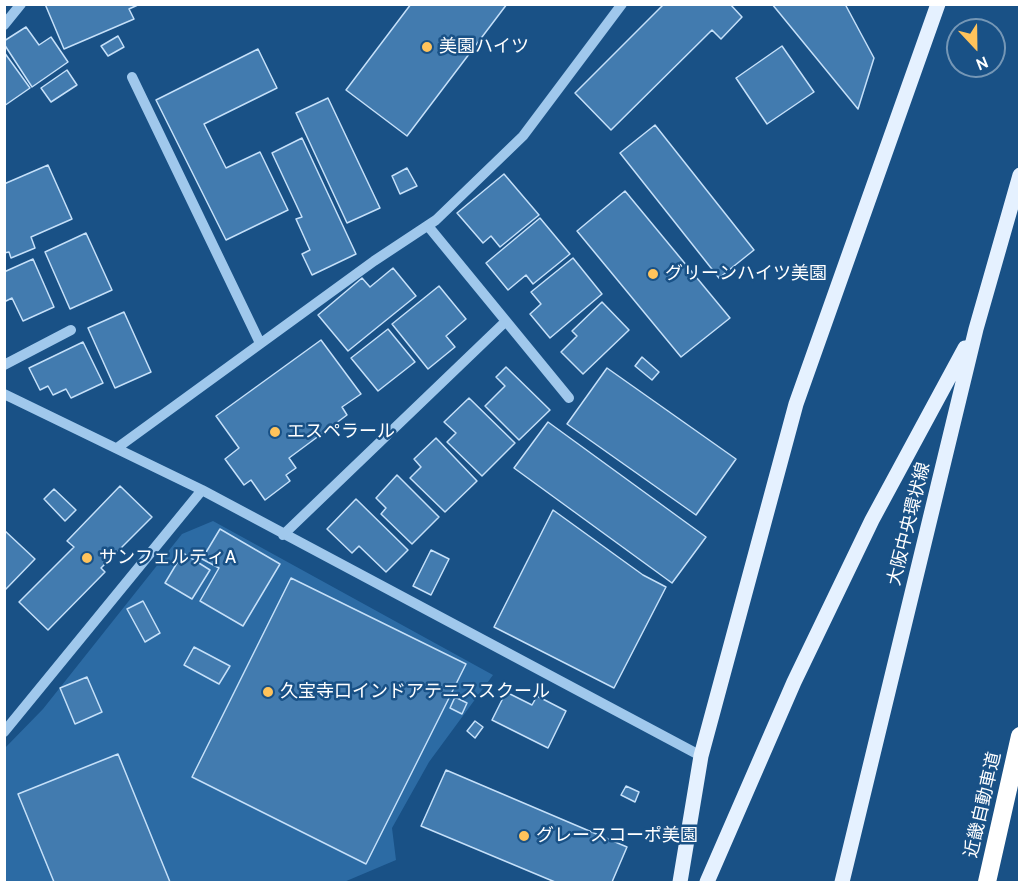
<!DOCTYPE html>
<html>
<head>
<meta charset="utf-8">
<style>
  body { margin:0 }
  #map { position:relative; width:1024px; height:887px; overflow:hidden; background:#195186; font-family:Cabin,sans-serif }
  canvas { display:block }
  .frame { position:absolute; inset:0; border:6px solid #fff; pointer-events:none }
  .north { position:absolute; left:946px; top:18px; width:60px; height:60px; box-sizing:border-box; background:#195186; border:2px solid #7597b6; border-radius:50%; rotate:158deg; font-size:16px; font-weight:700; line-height:24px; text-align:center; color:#fff }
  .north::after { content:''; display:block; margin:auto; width:21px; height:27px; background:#ffc35b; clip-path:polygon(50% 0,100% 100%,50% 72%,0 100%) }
</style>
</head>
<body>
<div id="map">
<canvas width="1024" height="887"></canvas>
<div class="frame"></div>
<div class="north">N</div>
</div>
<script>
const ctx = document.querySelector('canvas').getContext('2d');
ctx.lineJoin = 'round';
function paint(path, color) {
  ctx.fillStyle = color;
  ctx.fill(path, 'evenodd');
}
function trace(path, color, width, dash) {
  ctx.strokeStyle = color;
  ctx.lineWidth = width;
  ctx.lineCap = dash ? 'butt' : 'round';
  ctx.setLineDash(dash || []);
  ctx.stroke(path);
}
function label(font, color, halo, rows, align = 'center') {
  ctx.font = font + ' Cabin,"Noto Sans JP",sans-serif';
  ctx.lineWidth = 5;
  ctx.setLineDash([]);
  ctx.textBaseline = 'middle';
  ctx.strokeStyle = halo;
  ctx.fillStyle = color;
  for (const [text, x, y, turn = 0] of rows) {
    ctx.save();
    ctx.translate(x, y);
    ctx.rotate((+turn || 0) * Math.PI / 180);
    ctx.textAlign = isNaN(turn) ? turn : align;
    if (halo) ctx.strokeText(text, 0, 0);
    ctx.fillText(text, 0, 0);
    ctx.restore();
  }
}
const green = new Path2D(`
  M213,521L493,675L429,762L392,828L396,860L344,882H5L4,749L43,709L182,534Z`);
const building = new Path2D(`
  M45,4H140L129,9L134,19L64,49Z
  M411,4H507L407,136L346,90Z
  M664,4H730L742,17L721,39L712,30L611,130L575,93Z
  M772,4H845L874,58L858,109Z
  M26,27L39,45L51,37L68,62L32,87L4,44V41Z
  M118,36L124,47L108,56L101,46Z
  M782,46L814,92L767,124L736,78Z
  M258,49L277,88L204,124L226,168L260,152L288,210L226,240L156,100Z
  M4,52L30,88L4,106Z
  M67,70L77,85L51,102L41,88Z
  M328,98L380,208L347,223L296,113Z
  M655,125L754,250L719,278L620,153Z
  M302,138L356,254L312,275L302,254L310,250L296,219L302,217L272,153Z
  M48,165L72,219L31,237L35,248L11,258L9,252L4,253V184Z
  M407,168L417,186L400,194L392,176Z
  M504,174L539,215L500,247L491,236L483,243L457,213Z
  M625,191L730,318L681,357L577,231Z
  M540,218L570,254L533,284L526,275L508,290L486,263Z
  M86,233L112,290L70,309L45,252Z
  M573,258L602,294L550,338L530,314L541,304L531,292Z
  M33,259L54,307L23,321L12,298L4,302V272Z
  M393,268L416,296L348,351L318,315L362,278L370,287Z
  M439,286L466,319L446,336L455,347L428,369L392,324Z
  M602,302L629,330L583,374L561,352L577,336L572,331Z
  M124,312L151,372L115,388L88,328Z
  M388,329L415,362L378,391L351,358Z
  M321,340L361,394L342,407L347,415L289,458L296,468L286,475L290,481L265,500L251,480L244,485L225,459L239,448L216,416Z
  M83,342L103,383L71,398L66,389L53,395L48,386L40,390L29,368Z
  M642,357L659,372L652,380L635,366Z
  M506,367L550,410L519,440L485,406L505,386L496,377Z
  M607,368L736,459L696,515L567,424Z
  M469,398L515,443L482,476L447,442L456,433L444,422Z
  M548,422L706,537L672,583L514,468Z
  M436,438L477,481L445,512L410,478L421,467L414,459Z
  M397,475L439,517L412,544L381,514L386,508L376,498Z
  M120,486L152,517L101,568L105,572L48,630L19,602L74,547L67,541Z
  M54,489L76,510L65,521L44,499Z
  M356,499L408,550L386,572L359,546L352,553L327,529Z
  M553,510L643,575L666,587L614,688L494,627Z
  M220,529L280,564L243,626L200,601L219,568L202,559Z
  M4,530L35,559L5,590H4Z
  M431,550L449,559L431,595L413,586Z
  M183,553L210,570L192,599L165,583Z
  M291,578L466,664L366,864L192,777Z
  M143,601L160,633L145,642L127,609Z
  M194,647L230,666L219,684L184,665Z
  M87,677L102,712L75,724L60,688Z
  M506,692L532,705L537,696L566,711L548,748L492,720Z
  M455,697L467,703L462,714L450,708Z
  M475,721L483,727L475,738L467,731Z
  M118,754L170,882H54L18,794Z
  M446,770L627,847L612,882H555L421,826Z
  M626,786L639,792L635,802L621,795Z`);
const minor = new Path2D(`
  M4,25L21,4
  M132,77L260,343
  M428,226L569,398
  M4,365L71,330
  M4,394L202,490L701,756
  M117,448L374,261L436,220L523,136L622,4
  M283,535L506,321
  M4,732L202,490`);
const major = new Path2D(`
  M680,882L701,756L796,404L938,4
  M707,882L794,682L872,520L965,348
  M842,882L976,329L1020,175`);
const highway = new Path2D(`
  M987,882L1020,736`);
const markers = [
  [427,47,6,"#ffc35b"],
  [653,274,6,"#ffc35b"],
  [275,432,6,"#ffc35b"],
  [87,558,6,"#ffc35b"],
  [268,692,6,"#ffc35b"],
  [524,836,6,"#ffc35b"]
];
const poiNames = [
  ["美園ハイツ",439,47],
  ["グリーンハイツ美園",665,274],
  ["エスペラール",287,432],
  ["サンフェルティA",99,558],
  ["久宝寺口インドアテニススクール",280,692],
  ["グレースコーポ美園",536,836]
];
const streetNames = [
  ["大阪中央環状線",909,524,-76],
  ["近畿自動車道",983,805,-77]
];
paint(green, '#2c6ba4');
paint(building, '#427baf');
trace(building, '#c5e0f9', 1.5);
trace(minor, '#a0c8ec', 10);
trace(major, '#e5f1ff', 15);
trace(highway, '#fff', 18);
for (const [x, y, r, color] of markers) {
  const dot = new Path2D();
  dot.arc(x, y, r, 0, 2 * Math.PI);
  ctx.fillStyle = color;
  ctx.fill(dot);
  trace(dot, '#195186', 2);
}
label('18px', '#fff', '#195186', poiNames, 'left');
label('18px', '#fff', '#195186', streetNames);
</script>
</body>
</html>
